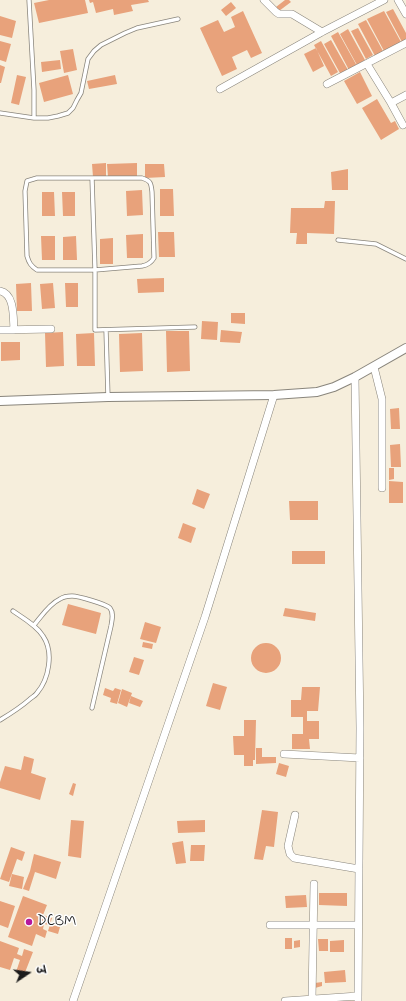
<!DOCTYPE html>
<html>
<head>
<meta charset="utf-8">
<style>
  body { margin:0 }
  #map { position:relative; width:406px; height:1001px; overflow:hidden; background:#f6eedc; font-family:Mynerve,"Playpen Sans Deva",sans-serif }
  canvas { display:block }
  .north { position:absolute; left:8px; top:953px; width:40px; height:40px; -webkit-text-stroke:3px #fff; paint-order:stroke; rotate:77deg; font-size:11px; font-weight:700; line-height:16px; text-align:center; color:#1c1c1c }
  .north::after { content:''; display:block; margin:auto; width:14px; height:18px; background:#1c1c1c; clip-path:polygon(50% 0,100% 100%,50% 72%,0 100%) }
</style>
</head>
<body>
<div id="map">
<canvas width="406" height="1001"></canvas>
<div class="north">उ</div>
</div>
<script>
const ctx = document.querySelector('canvas').getContext('2d');
ctx.lineJoin = 'round';
function paint(path, color) {
  ctx.fillStyle = color;
  ctx.fill(path, 'evenodd');
}
function trace(path, color, width, dash) {
  ctx.strokeStyle = color;
  ctx.lineWidth = width;
  ctx.lineCap = dash ? 'butt' : 'round';
  ctx.setLineDash(dash || []);
  ctx.stroke(path);
}
function label(font, color, halo, rows, align = 'center') {
  ctx.font = font + ' Mynerve,sans-serif';
  ctx.lineWidth = 3;
  ctx.setLineDash([]);
  ctx.textBaseline = 'middle';
  ctx.strokeStyle = halo;
  ctx.fillStyle = color;
  for (const [text, x, y, turn = 0] of rows) {
    ctx.save();
    ctx.translate(x, y);
    ctx.rotate((+turn || 0) * Math.PI / 180);
    ctx.textAlign = isNaN(turn) ? turn : align;
    if (halo) ctx.strokeText(text, 0, 0);
    ctx.fillText(text, 0, 0);
    ctx.restore();
  }
}
const building = new Path2D(`
  M49,0H85L88,13L39,23L34,3Z
  M89,0H148L149,2L131,5L133,11L114,15L113,9L96,13L93,2L90,3Z
  M285,0H289L291,2L279,11L276,7Z
  M231,2L236,8L226,16L221,10Z
  M393,9L406,33V39L402,42L386,12Z
  M243,11L262,53L251,58L247,50L232,57L237,69L222,76L200,28L218,20L224,32L235,27L231,17Z
  M384,11L401,42L384,51L367,19Z
  M0,16L16,21L12,38L0,35Z
  M366,20L383,51L375,56L358,24Z
  M358,28L373,55L366,59L351,31Z
  M348,29L365,60L357,65L340,34Z
  M338,32L357,66L349,70L331,36Z
  M331,40L348,70L341,75L324,44Z
  M0,41L11,44L6,62L0,60Z
  M321,41L338,72L331,76L314,45Z
  M316,48L324,66L313,72L304,54Z
  M73,49L77,70L64,73L60,51Z
  M60,60L61,69L42,72L41,62Z
  M0,65L5,67L1,83H0Z
  M360,72L372,96L357,104L344,81Z
  M17,75L26,77L19,105L11,103Z
  M68,75L73,94L44,102L39,83Z
  M115,75L117,84L89,89L87,81Z
  M377,99L391,123L395,121L399,129L381,140L362,108Z
  M106,163V176L93,177L92,164Z
  M137,163V176L108,177L107,164Z
  M145,164H164L165,177L145,178Z
  M348,169V190H332L331,172Z
  M160,189H173L174,216H160Z
  M142,190L143,215L127,216L126,191Z
  M42,192H54L55,216H42Z
  M62,192H75V216H63Z
  M325,201H335L334,234L307,233V244H296L297,233H290L291,208H324Z
  M158,232H174L175,257H159Z
  M143,234V258H127L126,235Z
  M41,236H55V260H42Z
  M76,236L77,260H63V237Z
  M113,238V264H100V239Z
  M164,278V292L138,293L137,279Z
  M31,283L32,311H17L16,284Z
  M53,283L55,308L42,309L40,284Z
  M65,283H78V307H66Z
  M231,313H245V324L231,323Z
  M202,321L218,322L217,340L201,339Z
  M221,330L242,332L240,343L220,342Z
  M166,331H189L190,371L167,372Z
  M63,332L64,366L46,367L45,333Z
  M94,333L95,366H77L76,334Z
  M142,333L143,371L120,372L119,334Z
  M1,342H20V360L1,361Z
  M399,408L400,429H391L390,409Z
  M400,444L401,467H391L390,445Z
  M389,468H394V479L389,480Z
  M389,481L403,482V503H389Z
  M197,489L210,494L204,509L192,504Z
  M289,501H318V520H290Z
  M183,523L196,528L191,543L178,538Z
  M292,551H325V564H292Z
  M68,604L101,613L96,634L62,625Z
  M285,608L316,613L315,621L283,616Z
  M145,622L161,627L156,643L140,639Z
  M143,642L153,644L152,649L142,647Z
  M251 658a15 15 0 1 1 30 0a15 15 0 1 1-30 0Z
  M134,657L144,660L139,675L129,672Z
  M213,683L227,687L220,710L206,706Z
  M302,687H320L318,711H307V721H319V739H309L310,749H292V734H303V717H291V700H301Z
  M105,688L113,691L115,688L121,690L117,704L110,702L111,698L103,695Z
  M122,689L132,693L127,707L118,703Z
  M131,696L143,701L140,707L129,703Z
  M244,720H256L255,760H253V766H244V755H234L233,736H244Z
  M256,748H262V757H276V763L256,764Z
  M24,756L34,759L31,773L46,778L40,800L0,788V782L5,766L21,770Z
  M279,763L289,766L286,777L276,774Z
  M73,783L76,784L73,796L69,794Z
  M262,810L278,812L274,847L266,846L263,860L254,859Z
  M71,820L84,821L81,858L68,856Z
  M205,820V832L178,833L177,821Z
  M183,841L186,863L176,864L172,843Z
  M191,845H205L204,861H190Z
  M11,847L25,852L22,861L17,859L9,882L0,879Z
  M34,854L61,862L56,879L35,872L29,891L23,889L30,871Z
  M12,874L24,877L22,889L9,886Z
  M319,893H347V906L319,905Z
  M306,895L307,907L286,908L285,896Z
  M23,896L47,905L43,915L52,918L50,924L60,927L58,934L48,931L50,925L44,924L43,929L47,931L45,938L36,934L32,946L8,937Z
  M0,901L15,906L8,928L0,925Z
  M285,938H292V949H285Z
  M318,939H328V951H319Z
  M300,940V947L294,948V941Z
  M344,940V952H330V941Z
  M0,941L19,948L17,954L22,956L24,949L33,952L24,975L16,972L20,960L14,958L10,970L0,967Z
  M345,970L346,982L325,983L324,972Z
  M322,982V986L315,988V983Z`);
const service = new Path2D(`
  M29,0L34,90V118
  M0,113L34,118H48L58,116L68,113L73,108L77,100L81,93L88,59L94,51L101,45L125,33L137,28L178,19
  M37,178H142C151,181 151,183 152,192L154,258C151,263 148,265 142,266L95,270H37C31,266 29,263 27,256L25,191L27,181Z
  M92,178L95,270V330L195,327
  M338,240L376,244L406,259
  M106,330L108,397
  M34,625C41,617 49,604 60,599C63,597 67,596 72,596C78,596 106,604 110,608C114,613 112,620 111,626L92,708
  M0,720C10,714 21,707 30,699C32,697 35,696 37,693C49,679 54,652 43,636C36,625 23,618 13,611`);
const minor = new Path2D(`
  M264,0L276,12L279,14H292L322,32
  M398,0L406,14
  M367,64L391,103L403,125
  M327,84L406,43
  M220,89L322,32L384,0
  M391,103L406,95
  M0,291C15,294 13,318 14,330
  M0,330L51,329
  M374,367L382,399V488
  M355,377L360,728L358,1001
  M284,754L360,758
  M295,815L288,846L290,854L294,858L359,869
  M270,925H358
  M312,999L314,884
  M73,1001L205,617L274,395
  M285,1001L358,996`);
const tertiary = new Path2D(`
  M0,401L108,397L274,395L317,392L334,387L355,377L406,348`);
const markers = [
  [29,922,4,"#b5179e"]
];
const poiNames = [
  ["DCBM",37,922]
];
paint(building, '#e8a27b');
trace(service, '#89857c', 5);
trace(minor, '#89857c', 8);
trace(tertiary, '#89857c', 10);
trace(service, '#fff', 3.5);
trace(minor, '#fff', 7);
trace(tertiary, '#fff', 8);
for (const [x, y, r, color] of markers) {
  const dot = new Path2D();
  dot.arc(x, y, r, 0, 2 * Math.PI);
  ctx.fillStyle = color;
  ctx.fill(dot);
  trace(dot, '#fff', 1.5);
}
label('14px', '#1c1c1c', '#fff', poiNames, 'left');
</script>
</body>
</html>
